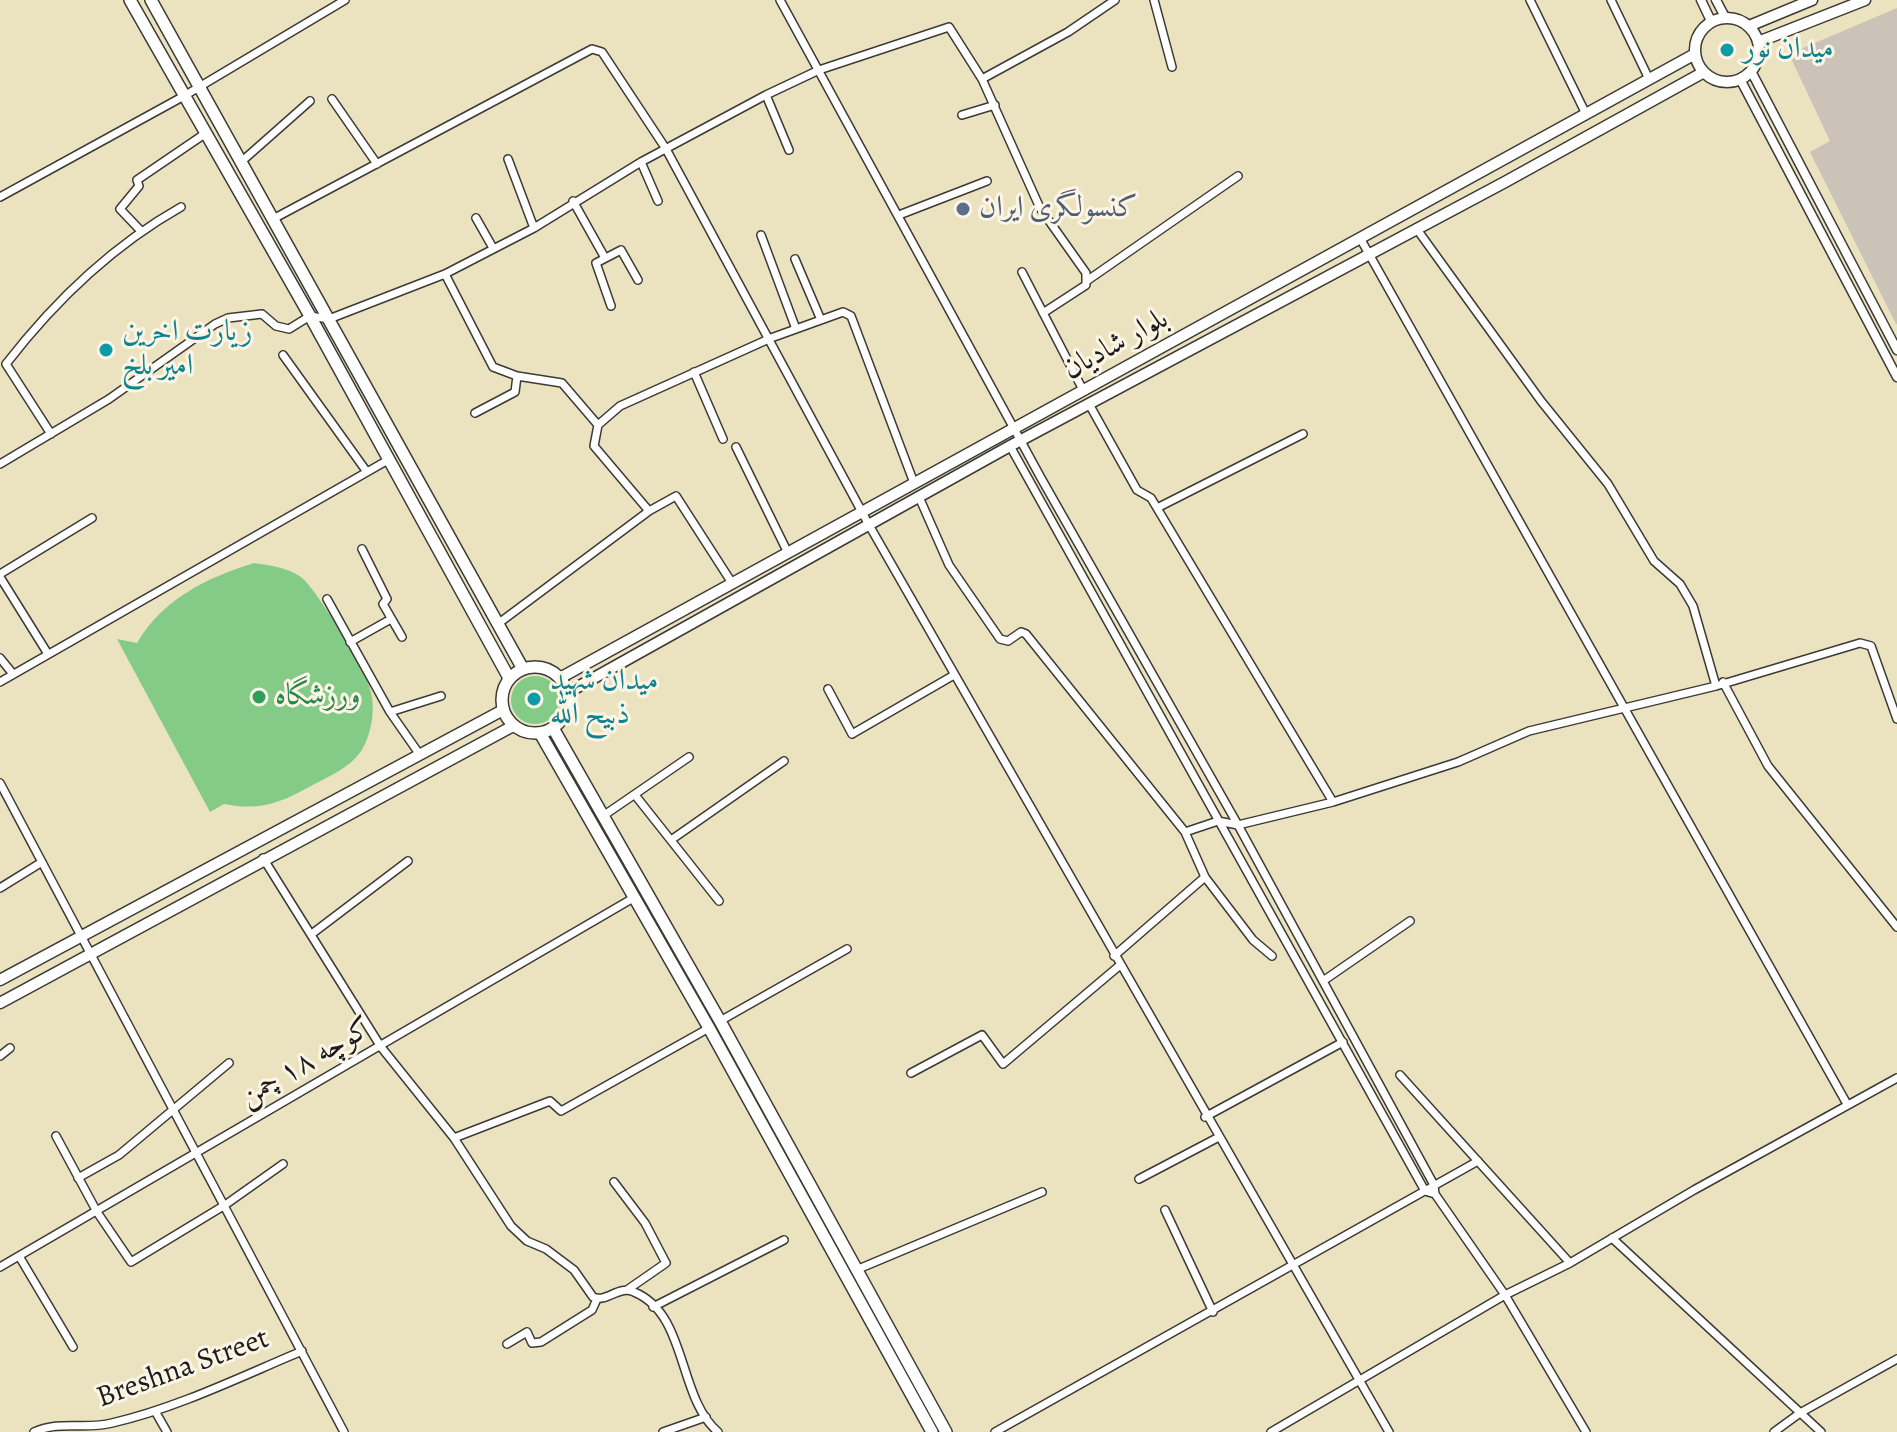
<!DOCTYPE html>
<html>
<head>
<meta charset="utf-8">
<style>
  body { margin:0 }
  canvas { display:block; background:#ebe2c0 }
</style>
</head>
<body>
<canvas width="1897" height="1432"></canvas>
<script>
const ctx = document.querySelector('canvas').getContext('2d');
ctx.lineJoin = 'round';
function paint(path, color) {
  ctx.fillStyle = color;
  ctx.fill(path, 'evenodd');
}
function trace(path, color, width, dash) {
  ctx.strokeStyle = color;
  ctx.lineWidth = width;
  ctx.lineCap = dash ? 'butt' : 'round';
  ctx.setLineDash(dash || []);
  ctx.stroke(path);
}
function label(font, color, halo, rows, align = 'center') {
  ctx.font = font + ' Alegreya,Amiri,serif';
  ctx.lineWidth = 6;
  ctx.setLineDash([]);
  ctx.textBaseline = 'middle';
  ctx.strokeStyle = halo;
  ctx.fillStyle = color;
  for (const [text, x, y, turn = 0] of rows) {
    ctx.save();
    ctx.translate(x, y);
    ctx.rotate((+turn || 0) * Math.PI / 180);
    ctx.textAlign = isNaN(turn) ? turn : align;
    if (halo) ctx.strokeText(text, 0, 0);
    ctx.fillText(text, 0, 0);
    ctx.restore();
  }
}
const industrial = new Path2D(`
  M1897,8V324H1896L1810,152L1830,141L1789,54Z`);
const green = new Path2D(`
  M254,563C272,566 286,567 301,577C315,587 368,673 371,692C375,709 372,730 364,746C354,766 330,776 311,786C280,803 260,811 224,804L210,812L117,639L137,643C163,599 206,578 254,563Z
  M511 700a24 24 0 1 1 48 0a24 24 0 1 1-48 0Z`);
const minor = new Path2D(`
  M780,0L1041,478L1238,825L1434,1185L1435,1194L1505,1295L1586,1432
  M1154,0L1172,67
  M1530,0L1586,114
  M1611,0L1649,79
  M982,79L1068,32L1115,0
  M766,95L789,150
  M332,99L377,164
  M962,115L995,105
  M508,159L534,228
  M241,162L310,101
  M641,162L658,201
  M0,197L184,96L345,0
  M573,201L605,258
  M899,215L987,181
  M476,218L493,248
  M273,219L592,49L602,52L666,149L869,525L1389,1432
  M1416,228L1541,401L1608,484L1654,561L1680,584L1693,606L1716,686
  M140,230L120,209L139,186L137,180L206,133
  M761,235L796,329
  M1360,238L1847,1104
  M795,259L821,320
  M1022,272L1083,390
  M445,274L493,367L517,376L562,383L598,425
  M1088,280L1238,176
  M611,306L596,263L621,250L638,280
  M283,355L367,472
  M694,372L723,439
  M1089,404L1137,490L1151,498L1333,802
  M475,413L515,392L517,376
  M51,434L6,364C54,302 112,246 181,207
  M1010,446L1425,1191L1435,1194
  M736,447L788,553
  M0,464L109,399L215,324L228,318L262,314L276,326L289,329L310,316L329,319L445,274L534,228L641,162L766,95L819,70L949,27L982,79L1040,208L1086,273V285L1043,313
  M919,497L949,565L1000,639L1008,641L1021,632L1026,634L1185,832L1218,821L1238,825L1333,802L1458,762L1529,731L1716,686L1860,643L1871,646L1897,719
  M1157,508L1303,434
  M649,511L676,496L732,583
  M362,549L387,599L383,604L402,637
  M0,574L92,518
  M0,577L48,654
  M327,599L390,712L420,755
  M499,623L649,511L594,446L598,425L620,406L771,338L843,312L851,316L914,483
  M350,642L391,619
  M0,658L13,674
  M0,682L388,460
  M1723,682L1768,766L1897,927
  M828,689L852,734L954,675
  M390,712L441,696
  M0,783L344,1432
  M635,795L719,901
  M603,816L689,757
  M671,840L784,761
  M263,858L381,1047L454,1138L511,1226L527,1241L546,1249L574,1270L593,1297C607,1303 618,1285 634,1292C688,1314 677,1397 718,1432
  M1205,877L1253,940L1272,956
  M0,888L42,862
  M313,933L408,861
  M1114,956L1205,877L1185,832
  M1323,981L1410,921
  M720,1021L847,949
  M0,1056L10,1048
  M911,1073L982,1035L1003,1064L1119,966
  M1400,1075L1570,1263
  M1205,1117L1343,1042
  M56,1136L97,1212L131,1262L225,1205L283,1164
  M454,1138L550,1101L561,1111L709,1028
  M78,1178L119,1155L229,1063
  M1139,1179L1217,1138
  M614,1182L645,1223L666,1263L627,1290
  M1165,1210L1213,1312
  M1612,1238L1821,1432
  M19,1256L73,1347
  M0,1267L635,897
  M856,1270L1042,1192
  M653,1307L784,1240
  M507,1344L527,1332L532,1343L541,1342L592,1310L597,1299
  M155,1411L167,1432
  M34,1432C60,1420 84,1430 112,1423C177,1408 240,1377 302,1351
  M663,1432L706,1417
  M995,1432L1478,1161
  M1271,1432L1505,1295L1570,1263L1694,1190L1897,1078
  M1774,1432L1800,1413L1897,1359`);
const tertiary = new Path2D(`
  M1701,0L1711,21
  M1716,0L1725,17
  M1751,71L1897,350
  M1740,79L1897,377`);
const primary = new Path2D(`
  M1695 50a32 32 0 1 1 64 0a32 32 0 1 1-64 0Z
  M1749,26L1812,0
  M1758,42L1865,0
  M560,678L1695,54
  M567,693L1010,446L1505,182L1704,72
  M0,980L503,710
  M0,1003L513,726`);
const trunk = new Path2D(`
  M130,0L310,316L509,678
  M151,0L523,669
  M502 700a33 33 0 1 1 66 0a33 33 0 1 1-66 0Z
  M553,728L720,1021L946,1432
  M540,733L709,1028L932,1432`);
const markers = [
  [1727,50,8,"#0f9aa8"],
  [963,209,8,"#5c6f8a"],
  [106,350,8,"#0f9aa8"],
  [259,697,8,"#2e9e5b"],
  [534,699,8,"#0f9aa8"]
];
const cultureNames = [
  ["میدان نور",1743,50],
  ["زیارت اخرین",122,333],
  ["امیر بلخ",122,367],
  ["میدان شهید",550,682],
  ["ذبیح الله",550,716]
];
const serviceNames = [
  ["کنسولگری ایران",979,209]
];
const streetNames = [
  ["بلوار شادیان",1116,345,-29],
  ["كوچه ١٨ چمن",306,1063,-30],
  ["Breshna Street",183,1369,-20]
];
const leisureNames = [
  ["ورزشگاه",275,697]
];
paint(industrial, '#cbc3b8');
paint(green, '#83cb87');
trace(minor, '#3b3a35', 10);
trace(tertiary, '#3b3a35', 11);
trace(primary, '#3b3a35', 13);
trace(trunk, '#3b3a35', 14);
trace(minor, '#fff', 7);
trace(tertiary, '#fff', 8);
trace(primary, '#fff', 10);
trace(trunk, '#fff', 11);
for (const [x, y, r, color] of markers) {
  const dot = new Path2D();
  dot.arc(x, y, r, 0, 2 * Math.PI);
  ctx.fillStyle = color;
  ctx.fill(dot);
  trace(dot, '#fcf5e5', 3);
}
label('30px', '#0d838f', '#fcf5e5', cultureNames, 'left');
label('30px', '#4e5e75', '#fcf5e5', serviceNames, 'left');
label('30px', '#1c1c1c', '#fcf5e5', streetNames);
label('30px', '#27864d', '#fcf5e5', leisureNames, 'left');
</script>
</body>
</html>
